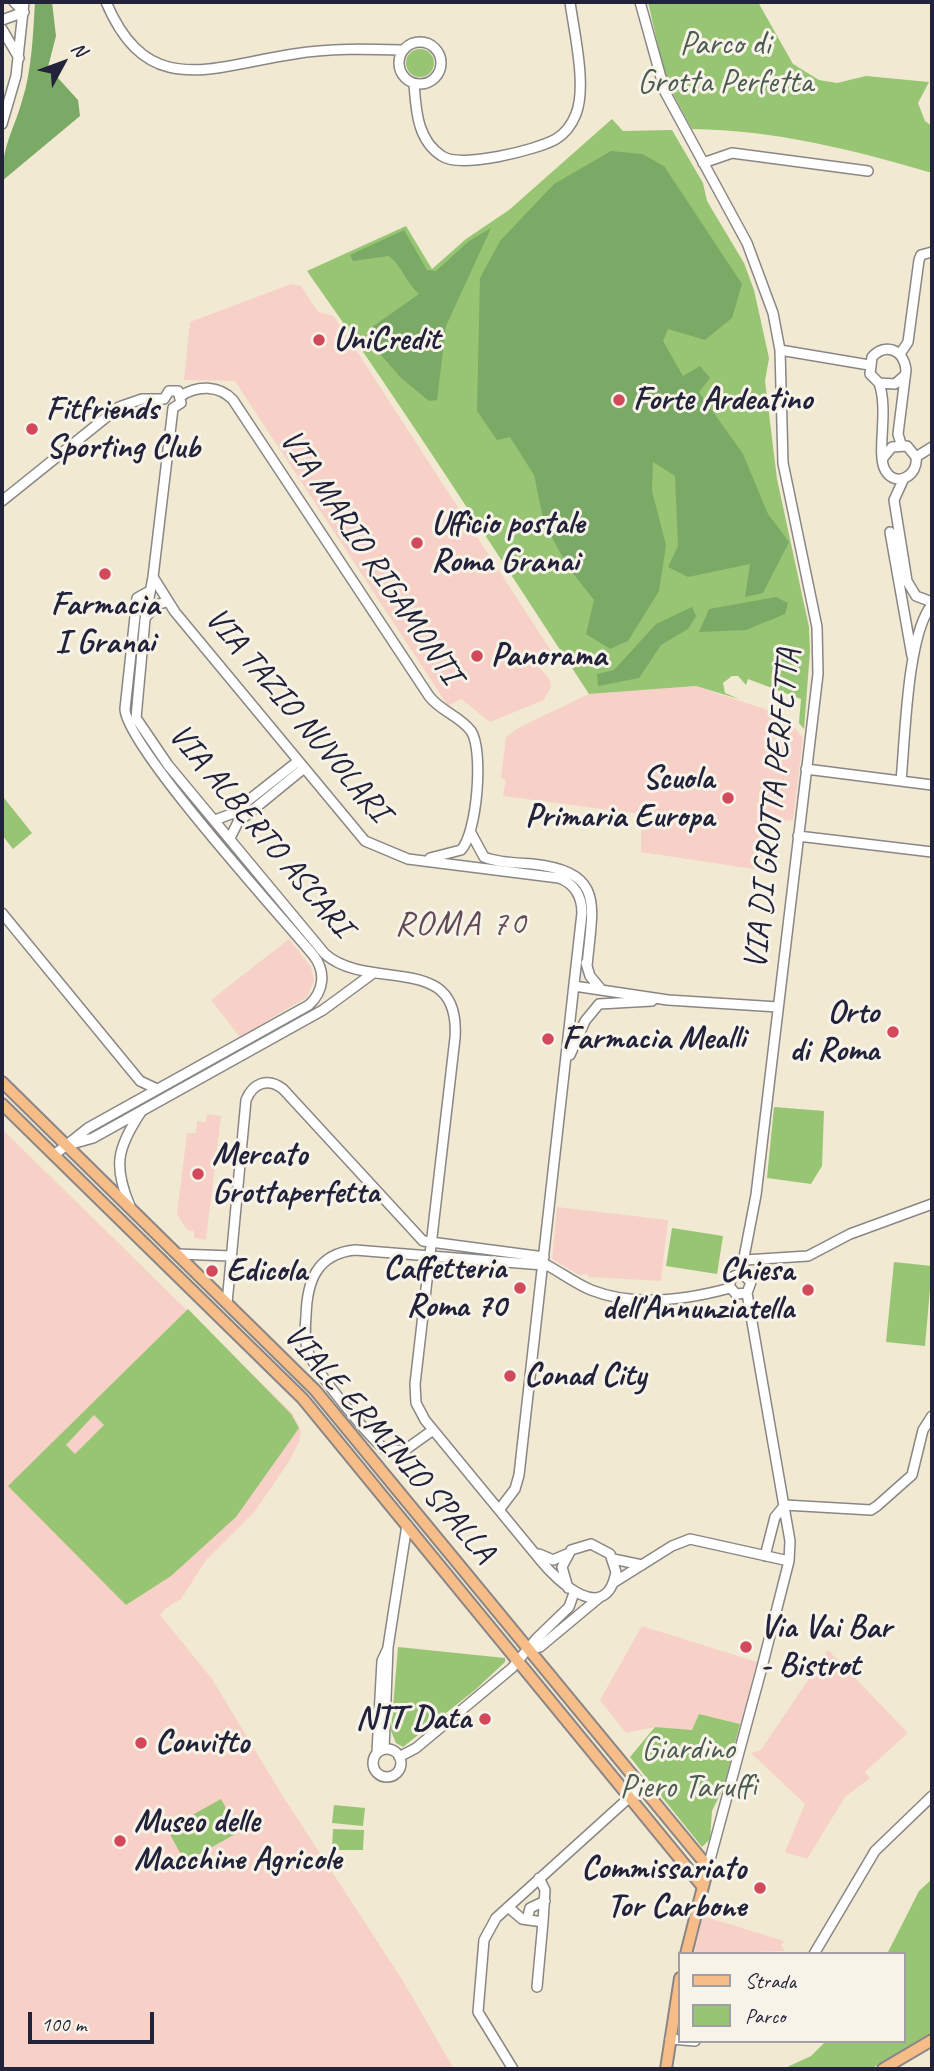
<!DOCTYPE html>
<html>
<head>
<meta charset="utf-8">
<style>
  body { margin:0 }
  #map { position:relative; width:934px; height:2071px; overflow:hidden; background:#f1e9d2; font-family:Caveat,sans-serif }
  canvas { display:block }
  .frame { position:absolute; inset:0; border:4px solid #22223b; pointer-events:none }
  .legend { position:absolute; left:678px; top:1952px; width:228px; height:91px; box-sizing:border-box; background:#f7f3e8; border:2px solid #a29fa3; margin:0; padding:9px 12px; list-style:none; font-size:21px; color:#22223b }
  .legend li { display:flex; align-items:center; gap:14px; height:35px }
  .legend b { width:35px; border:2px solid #a29fa3 }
  .north { position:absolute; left:28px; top:28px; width:70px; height:70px; -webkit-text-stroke:5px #f7f3e8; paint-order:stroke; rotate:49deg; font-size:19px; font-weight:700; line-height:28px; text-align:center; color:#22223b }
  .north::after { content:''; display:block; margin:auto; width:24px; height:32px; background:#22223b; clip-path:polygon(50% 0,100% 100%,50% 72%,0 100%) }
  .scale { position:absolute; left:28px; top:2012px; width:126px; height:32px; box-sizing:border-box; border:4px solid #22223b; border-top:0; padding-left:9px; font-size:21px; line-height:24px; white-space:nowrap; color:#22223b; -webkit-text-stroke:5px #f7f3e8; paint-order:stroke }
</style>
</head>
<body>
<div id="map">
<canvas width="934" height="2071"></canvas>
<div class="frame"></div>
<ul class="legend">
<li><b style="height:9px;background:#f7bd88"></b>Strada</li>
<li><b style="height:19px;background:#98c573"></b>Parco</li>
</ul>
<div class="north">N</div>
<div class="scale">100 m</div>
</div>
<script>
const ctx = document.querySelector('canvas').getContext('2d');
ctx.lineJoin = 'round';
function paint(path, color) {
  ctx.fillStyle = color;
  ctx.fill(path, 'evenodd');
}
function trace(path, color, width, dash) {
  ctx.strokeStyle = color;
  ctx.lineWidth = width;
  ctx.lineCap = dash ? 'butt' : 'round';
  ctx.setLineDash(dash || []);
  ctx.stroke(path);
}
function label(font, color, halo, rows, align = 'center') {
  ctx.font = font + ' Caveat,sans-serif';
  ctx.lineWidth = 6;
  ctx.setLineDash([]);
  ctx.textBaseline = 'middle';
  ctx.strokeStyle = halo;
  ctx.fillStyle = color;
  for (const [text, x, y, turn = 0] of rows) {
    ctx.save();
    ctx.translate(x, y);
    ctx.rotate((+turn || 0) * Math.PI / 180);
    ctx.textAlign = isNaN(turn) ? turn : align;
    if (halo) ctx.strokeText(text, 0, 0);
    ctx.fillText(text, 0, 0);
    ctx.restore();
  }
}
const built = new Path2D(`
  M291,284L301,286L318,312L334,316L555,657L540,668L550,680L551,687L544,700L490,722L461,699L448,706L235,381L184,380L190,322Z
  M696,686L785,716L803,738L793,820L764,822L760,870L641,852V814L503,796L506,780L501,778L506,737L518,728L589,694Z
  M289,939L311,967L314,981L307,997L240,1037L211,1000Z
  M207,1114L221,1116L206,1240L194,1238V1231L187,1230L177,1214L187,1133H196L197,1121L206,1122Z
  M2,1129L293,1414L301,1431L299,1442L288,1463L255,1511L206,1560L181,1599L166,1608L160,1615L212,1679L284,1798L403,1981L454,2069H2Z
  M557,1207L668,1220L661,1281L588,1277V1274L579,1275L552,1259Z
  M642,1626L757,1662L740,1724L699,1714L692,1731L655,1727L626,1733L600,1700Z
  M828,1650L908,1733L865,1772L870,1778L845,1797L807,1859L785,1852L805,1804L751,1753L761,1750Z
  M703,1916L784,1941L781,1945L785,1951L694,1954Z`);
const green = new Path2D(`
  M648,2H758L793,64L819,80L837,83L866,76L929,82L918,103L925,121L932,126V173C854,150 775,130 692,129L666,81Z
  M406 63a14 14 0 1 1 28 0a14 14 0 1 1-28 0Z
  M612,119L623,131L672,130L703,183L707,201L744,263L754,290L769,358L765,381L777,479L809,627L810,651L804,729L799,723L801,699L748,679L746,685L738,676H732L723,683L725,693L739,699L696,686L589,694C496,552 405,410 307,271L406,226L432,269L466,239L509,210Z
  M4,798L32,833L13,849L2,835Z
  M774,1107L824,1111L822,1166L811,1184L767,1178Z
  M672,1228L723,1236L717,1274L666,1266Z
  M894,1262L932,1266L925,1346L886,1342Z
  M188,1309L291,1414L299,1428L236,1517L171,1576L126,1605L8,1486ZM94,1415L104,1425L75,1454L66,1445Z
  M398,1647L505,1658V1662L475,1690L403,1747L396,1743L391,1731Z
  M699,1714L740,1724L724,1786L712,1811L710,1839L702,1847L630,1757L655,1727L692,1730Z
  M221,1799L239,1832L185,1862L167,1829Z
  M334,1805L365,1808L363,1826L332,1823Z
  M333,1829L364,1830L363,1850H332Z
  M932,1879V2032L871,2069H783L811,2056L826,2041H904V1954H887L919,1891Z`);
const forest = new Path2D(`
  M35,2H52L56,36L48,67L78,100L80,116L2,181C2,146 13,132 22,101C32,70 33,34 35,2Z
  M611,151L642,154L664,166L742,284L732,318L705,340L668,329L663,341L683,376L700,366L710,378L699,392L743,454L768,514L789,542L763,593L745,597L750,564L688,577L668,567L678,546L675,476L653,462L652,491L666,545L659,591L628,641L610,649L586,634L594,600L568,567L544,523L534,475L510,437L497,440L477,411L480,278L500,241L554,184Z
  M491,228L446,326L437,400L429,401L401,378L369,341L372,327L419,294C405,282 403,267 389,256L353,261L350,255L404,230L427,270L436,271L469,241Z
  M776,597L788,603L785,614L746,630L699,632L709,609Z
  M692,607L696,616L688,629L661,645L639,678L598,686L597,674L614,670L656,624Z`);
const minor = new Path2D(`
  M106,2C148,101 212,66 294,54C330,48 366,49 402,50
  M640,2L665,92L747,243L773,313L780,350L783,463L817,627L818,674L756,1195L741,1273
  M2,20L24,12L14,2
  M2,29L19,58
  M399 63a21 21 0 1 1 42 0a21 21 0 1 1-42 0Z
  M414,84C416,110 417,140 442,156C460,169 537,150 556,139C566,133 572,124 576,114C587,86 574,32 570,2
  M2,124L16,76L24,2
  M703,163L732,153L868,171
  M780,350L869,365
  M900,354L908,342L919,260L921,255L932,252
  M879,383C889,411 876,453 885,470C896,489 919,475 916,457L907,446L892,447L883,458
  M181,396C197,385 219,385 233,400L429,696C440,711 460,716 471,731C484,750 477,834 461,850L430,858
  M164,399L169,391H178L181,403L173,408
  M173,408L153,577L145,619L136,718L168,765L325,954C370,993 461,950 455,1038L415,1384L416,1403L425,1420L541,1561C558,1582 606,1626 616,1572L610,1554L591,1544L571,1550L562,1567L568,1588
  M901,444L898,434L906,370C904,350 886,342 872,357L870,374L879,383L895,384L904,376
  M916,457L932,447
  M904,478L894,500L907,581L916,596L932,602
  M2,501L119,407L142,399H164
  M890,532L912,656
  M153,577L175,612L365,841L408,859L559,878C575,884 582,897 582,913L519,1475L515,1489L499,1510
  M146,617L156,605L166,602
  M806,769L932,785
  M901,781C905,741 907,633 932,605
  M215,820L231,814L297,762
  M471,833L484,857C499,863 517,863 532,864C607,872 592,907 587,966
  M798,836L932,852
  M230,838L238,822L303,769
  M2,913L140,1081L157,1089
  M586,963L590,976L600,988
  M574,986L668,1000L778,1007
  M570,1055L585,1021L599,1004L652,1001
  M68,1145L93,1138L323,1010L372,974
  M54,1155L88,1128L309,1005C324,991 326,972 314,956C281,916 126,746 125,709L137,598L148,592
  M130,1206C113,1166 117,1148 141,1112
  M177,1254L231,1256
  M745,1260L808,1256L850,1234L932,1204
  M543,1263C559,1271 574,1283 591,1290C634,1307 686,1300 730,1288
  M741,1273L732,1277L729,1286L736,1294L747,1293
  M227,1303L246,1100C253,1083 268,1077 283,1089L423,1241L544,1257
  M433,1430L405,1450L387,1451C370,1439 317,1373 309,1354C304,1342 305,1328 306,1316C307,1282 316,1254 355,1250L543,1265
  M539,1554L553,1560L567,1554
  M765,1556L775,1517L785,1505L871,1510L877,1506L912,1475L923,1430L932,1416
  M613,1559L642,1565
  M613,1583L672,1546L690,1539L789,1561
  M529,1650L540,1647L600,1597
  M373 1763a14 14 0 1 1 28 0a14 14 0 1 1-28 0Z
  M384,1749L388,1647L407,1525
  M377,1752L382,1661L388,1648
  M399,1757L416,1748L512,1668L536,1639L569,1607L574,1593
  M708,1867L761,1671L789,1561L790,1541L747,1293L751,1282L741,1273
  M508,1907L522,1919L543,1922L545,1890L539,1878
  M527,1920L530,1908L545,1901
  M814,1954L875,1851L932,1796
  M537,1987L543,1922
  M670,2039L695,2041
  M513,2069L478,2012L484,1940L496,1918L642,1786`);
const major = new Path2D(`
  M2,1082L315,1390L708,1867L686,1954
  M2,1104L303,1399L703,1887
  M666,2069L680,1978
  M883,2069L932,2040`);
const markers = [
  [319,340,7,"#d1495b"],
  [619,400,7,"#d1495b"],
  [32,429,7,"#d1495b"],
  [417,543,7,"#d1495b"],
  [105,574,7,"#d1495b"],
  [477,656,7,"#d1495b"],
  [728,798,7,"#d1495b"],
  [893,1032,7,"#d1495b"],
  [548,1039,7,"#d1495b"],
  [198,1174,7,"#d1495b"],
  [212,1271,7,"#d1495b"],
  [520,1288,7,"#d1495b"],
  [808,1290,7,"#d1495b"],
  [510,1376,7,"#d1495b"],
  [746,1647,7,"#d1495b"],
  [485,1719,7,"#d1495b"],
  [141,1743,7,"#d1495b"],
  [120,1841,7,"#d1495b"],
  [760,1888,7,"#d1495b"]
];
const parkNames = [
  ["Parco di",725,45],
  ["Grotta Perfetta",725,83],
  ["Giardino",688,1750],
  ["Piero Taruffi",688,1788]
];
const poiNames = [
  ["UniCredit",333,340],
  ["Forte Ardeatino",633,400],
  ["Fitfriends",46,410],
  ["Sporting Club",46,448],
  ["Ufficio postale",431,524],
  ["Roma Granai",431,562],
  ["Farmacia",105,605,"center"],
  ["I Granai",105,643,"center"],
  ["Panorama",491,656],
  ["Scuola",714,779,"right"],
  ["Primaria Europa",714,817,"right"],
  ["Orto",879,1013,"right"],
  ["di Roma",879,1051,"right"],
  ["Farmacia Mealli",562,1039],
  ["Mercato",212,1155],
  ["Grottaperfetta",212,1193],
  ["Caffetteria",506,1269,"right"],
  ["Roma 70",506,1307,"right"],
  ["Edicola",226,1271],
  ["Chiesa",794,1271,"right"],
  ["dell'Annunziatella",794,1309,"right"],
  ["Conad City",524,1376],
  ["Via Vai Bar",760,1628],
  ["- Bistrot",760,1666],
  ["NTT Data",471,1719,"right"],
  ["Convitto",155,1743],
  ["Museo delle",134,1822],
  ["Macchine Agricole",134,1860],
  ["Commissariato",746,1869,"right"],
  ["Tor Carbone",746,1907,"right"]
];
const streetNames = [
  ["VIA MARIO RIGAMONTI",370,557,56],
  ["VIA TAZIO NUVOLARI",297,715,50],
  ["VIA DI GROTTA PERFETTA",773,809,-84],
  ["VIA ALBERTO ASCARI",260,831,50],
  ["VIALE ERMINIO SPALLA",389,1444,49]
];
const neighbourhoodNames = [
  ["ROMA 70",461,925]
];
paint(built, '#f7d1c7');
paint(green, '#98c573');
paint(forest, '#7aaa65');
trace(minor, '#8a8686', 12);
trace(major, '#8a8686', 14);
trace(minor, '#fff', 9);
trace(major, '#f7bd88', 10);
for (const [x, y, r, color] of markers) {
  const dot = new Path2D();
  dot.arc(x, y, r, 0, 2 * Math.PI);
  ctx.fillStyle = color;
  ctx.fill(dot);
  trace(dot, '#f7f3e8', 2.5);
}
label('33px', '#4b5b4f', '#f7f3e8', parkNames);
label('bold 33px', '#22223b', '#f7f3e8', poiNames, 'left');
label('33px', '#22223b', '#f7f3e8', streetNames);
ctx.letterSpacing = '2px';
label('35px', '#614a55', '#f7f3e8', neighbourhoodNames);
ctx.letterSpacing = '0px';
</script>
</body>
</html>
